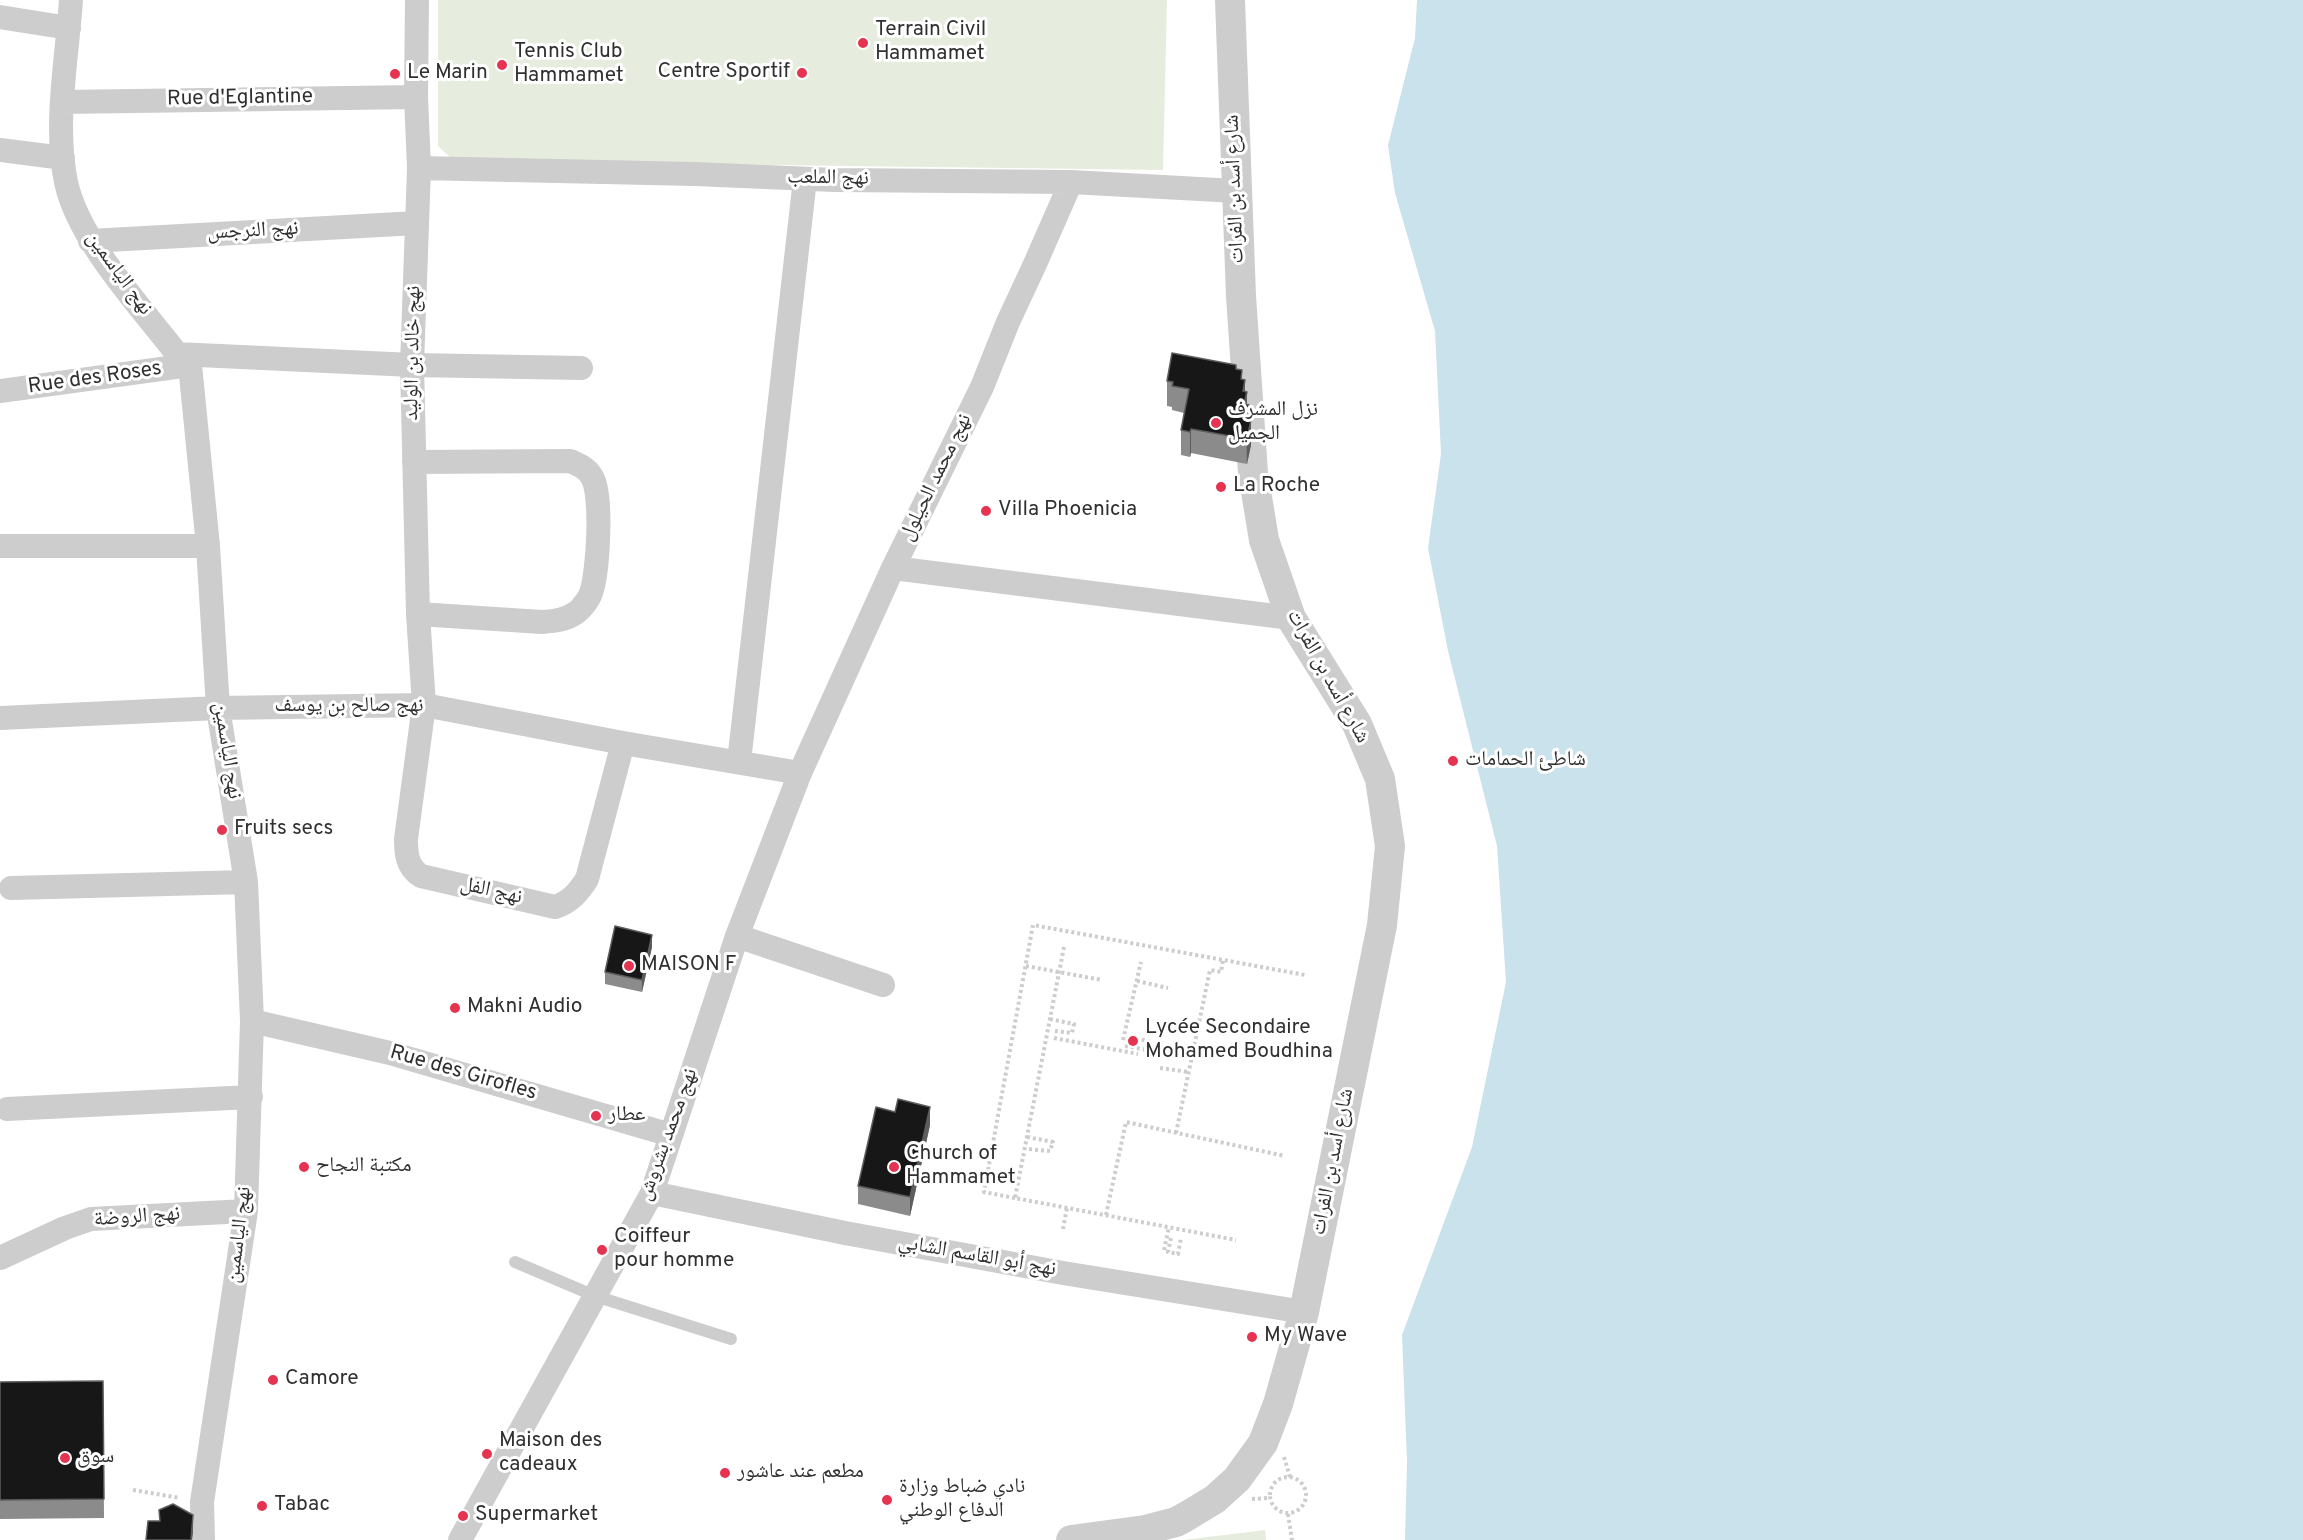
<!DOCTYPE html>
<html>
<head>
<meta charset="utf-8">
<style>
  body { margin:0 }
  canvas { display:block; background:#fff }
</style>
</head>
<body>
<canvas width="2303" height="1540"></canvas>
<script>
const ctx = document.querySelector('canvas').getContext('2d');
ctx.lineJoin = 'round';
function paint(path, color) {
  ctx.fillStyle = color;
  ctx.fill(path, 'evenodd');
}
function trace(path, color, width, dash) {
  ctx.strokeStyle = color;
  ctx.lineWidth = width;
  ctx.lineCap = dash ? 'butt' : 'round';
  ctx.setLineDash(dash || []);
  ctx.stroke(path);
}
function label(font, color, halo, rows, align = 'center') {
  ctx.font = font + ' Overpass,"Noto Naskh Arabic",sans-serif';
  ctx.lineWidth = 6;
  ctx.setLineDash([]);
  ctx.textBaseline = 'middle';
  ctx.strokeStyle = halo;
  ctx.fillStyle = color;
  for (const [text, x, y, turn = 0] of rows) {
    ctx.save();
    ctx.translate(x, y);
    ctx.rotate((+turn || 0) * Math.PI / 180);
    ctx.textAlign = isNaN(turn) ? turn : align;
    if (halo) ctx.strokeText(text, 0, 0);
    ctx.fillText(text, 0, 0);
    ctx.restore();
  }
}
const green = new Path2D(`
  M438,0H1167L1163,170L454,161L438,146Z
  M1265,1530L1266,1540H1183Z`);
const water = new Path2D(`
  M1417,0H2303V1540H1405L1407,1462L1402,1335L1472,1147L1506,982L1497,846L1448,651L1428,548L1441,454L1435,331L1395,193L1388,145L1415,38Z`);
const path = new Path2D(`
  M1064,947L1015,1198L1236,1240
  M1026,966L1102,980
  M1137,981L1168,988
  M1050,1019L1074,1024L1072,1033L1055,1031
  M1054,1038L1138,1054
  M1123,1040L1141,962
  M1125,1046L1147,1050L1149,1041L1131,1038
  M1160,1068L1189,1072
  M1176,1133L1210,970L1221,972L1223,960
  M1027,1137L1053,1142L1050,1151L1028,1149
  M1015,1198L984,1192L1033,925L1305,975
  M1106,1215L1126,1122L1285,1156
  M1063,1229L1067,1208
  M1171,1238L1168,1252L1178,1254L1181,1238
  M1164,1250L1169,1227
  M1284,1457L1290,1477
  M1270 1495a18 18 0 1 1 36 0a18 18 0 1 1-36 0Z
  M133,1490L180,1498
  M1252,1499L1269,1498
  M1288,1514L1292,1540`);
const service = new Path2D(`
  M515,1262L595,1296L731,1339`);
const minor = new Path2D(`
  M71,0C67,59 54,124 66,182C78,240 141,307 177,354L190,365L208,546L218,708L246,882L252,1021L246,1211L202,1502L203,1540
  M417,0L416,97L419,168L412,365L418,614L424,705L406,839C406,854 407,867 421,876L555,907C570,902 578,893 587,879L623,743
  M0,17L69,28
  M63,102L416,97
  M0,150L63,158
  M419,168L695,174L835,180L1071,182L1236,191
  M90,241L417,223
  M177,354L412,365L581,368
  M0,391L190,365
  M414,462L570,461C579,465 587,468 592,477C603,495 598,573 591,593C589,599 582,608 577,612C566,620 555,621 542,622L418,614
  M0,546H208
  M893,568L1291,618
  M0,718L218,708L424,705L623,743L800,773
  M739,762L805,179
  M11,888L246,882
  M737,936L883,985
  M252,1021L390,1053L671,1135
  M7,1109L251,1097
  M652,1193L845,1233L1063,1273L1304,1312
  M0,1258L65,1228L91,1219L246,1211
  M460,1540L652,1193L737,936L800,773L893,568L982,387L1008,322L1035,264L1071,182`);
const tertiary = new Path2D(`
  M1071,1540L1145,1530L1176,1522L1187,1516L1215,1499L1237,1479L1263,1443L1278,1404L1304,1312L1382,925L1390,846L1380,779L1357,724L1291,618L1264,540L1253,473L1241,296L1230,0`);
const wall = new Path2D(`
  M1236,369L1242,379L1245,392L1249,420L1251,445L1247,464L1191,453L1190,457L1181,455V430L1184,413L1172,410V407L1167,406V381Z
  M652,947L642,992L605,984V972Z
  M930,1125L910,1216L858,1204V1186Z
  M103,1381L104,1518L0,1519V1382Z`);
const shadedWall = new Path2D(`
  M1245,380V398L1247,392V417L1244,429L1243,391Z
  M1249,405V428L1251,420V445L1247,464L1246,420Z
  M1191,429V453L1190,457V432Z
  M652,935V947L642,992V980Z
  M930,1107V1125L910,1216V1197Z
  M193,1515V1533L192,1540H191Z`);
const building = new Path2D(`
  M1172,353L1236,365V369L1242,370L1241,379L1245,380L1243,391L1247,392L1244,404L1249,405L1246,420H1251L1247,439L1191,429L1190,432L1181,430L1189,389L1172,386L1173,382L1167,381Z
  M615,926L652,935L642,980L605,972Z
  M898,1099L930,1107L910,1197L858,1186L876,1107L895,1112Z
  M103,1381L104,1499L0,1500V1382Z
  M173,1504L193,1515L191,1540H146L148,1521H160L159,1510Z`);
const markers = [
  [863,43,6,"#e53351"],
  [502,65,6,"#e53351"],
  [802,73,6,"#e53351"],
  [395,74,6,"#e53351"],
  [1216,423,6,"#e53351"],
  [1221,487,6,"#e53351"],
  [986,511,6,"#e53351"],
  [1453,761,6,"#e53351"],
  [222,830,6,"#e53351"],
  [629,966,6,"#e53351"],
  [455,1008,6,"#e53351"],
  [1133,1041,6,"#e53351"],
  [596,1116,6,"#e53351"],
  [304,1167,6,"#e53351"],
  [894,1167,6,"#e53351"],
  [602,1250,6,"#e53351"],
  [1252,1337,6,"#e53351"],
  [273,1380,6,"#e53351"],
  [487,1454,6,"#e53351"],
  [65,1458,6,"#e53351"],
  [725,1473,6,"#e53351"],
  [887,1500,6,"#e53351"],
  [262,1506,6,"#e53351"],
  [463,1516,6,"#e53351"]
];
const poiNames = [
  ["Terrain Civil",875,31],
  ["Hammamet",875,55],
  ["Tennis Club",514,53],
  ["Hammamet",514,77],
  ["Centre Sportif",790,73,"right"],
  ["Le Marin",407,74],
  ["نزل المشرف",1228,411],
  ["الجميل",1228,435],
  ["La Roche",1233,487],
  ["Villa Phoenicia",998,511],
  ["شاطئ الحمامات",1465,761],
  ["Fruits secs",234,830],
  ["MAISON F",641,966],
  ["Makni Audio",467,1008],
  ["Lycée Secondaire",1145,1029],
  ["Mohamed Boudhina",1145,1053],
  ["عطار",608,1116],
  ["Church of",906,1155],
  ["Hammamet",906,1179],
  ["مكتبة النجاح",316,1167],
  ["Coiffeur",614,1238],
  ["pour homme",614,1262],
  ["My Wave",1264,1337],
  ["Camore",285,1380],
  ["Maison des",499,1442],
  ["cadeaux",499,1466],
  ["سوق",77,1458],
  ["مطعم عند عاشور",737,1473],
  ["نادي ضباط وزارة",899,1488],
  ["الدفاع الوطني",899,1512],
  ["Tabac",274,1506],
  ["Supermarket",475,1516]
];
const streetNames = [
  ["Rue d'Eglantine",240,99,-1],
  ["نهج الملعب",828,179,1],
  ["شارع أسد بن الفرات",1236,189,-92],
  ["نهج النرجس",253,232,-3],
  ["نهج الياسمين",118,274,54],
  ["نهج خالد بن الوليد",414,353,-89],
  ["Rue des Roses",95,379,-8],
  ["نهج محمد الحيلول",937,478,-64],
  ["شارع أسد بن الفرات",1327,677,61],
  ["نهج صالح بن يوسف",349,707],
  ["نهج الياسمين",226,751,81],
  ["نهج الفل",491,892,13],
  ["Rue des Girofles",463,1074,16],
  ["نهج محمد بشروش",669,1135,-70],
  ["شارع أسد بن الفرات",1334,1162,-79],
  ["نهج الروضة",137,1218,-4],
  ["نهج الياسمين",240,1235,-83],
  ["نهج أبو القاسم الشابي",977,1257,10]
];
paint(green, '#e7edde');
paint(water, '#cae2ec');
trace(path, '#cdcdcd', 4, [3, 3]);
trace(service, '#cdcdcd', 12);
trace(minor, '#cdcdcd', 24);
trace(tertiary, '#cdcdcd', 30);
paint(wall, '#8b8b8b');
paint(shadedWall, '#5d5d5d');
paint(building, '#171717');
trace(building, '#5d5d5d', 1.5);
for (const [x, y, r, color] of markers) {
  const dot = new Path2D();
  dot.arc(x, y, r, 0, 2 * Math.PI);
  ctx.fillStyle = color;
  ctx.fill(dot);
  trace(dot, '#fff', 2);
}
label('21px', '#303030', '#fff', poiNames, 'left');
label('21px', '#303030', '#fff', streetNames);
</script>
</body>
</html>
